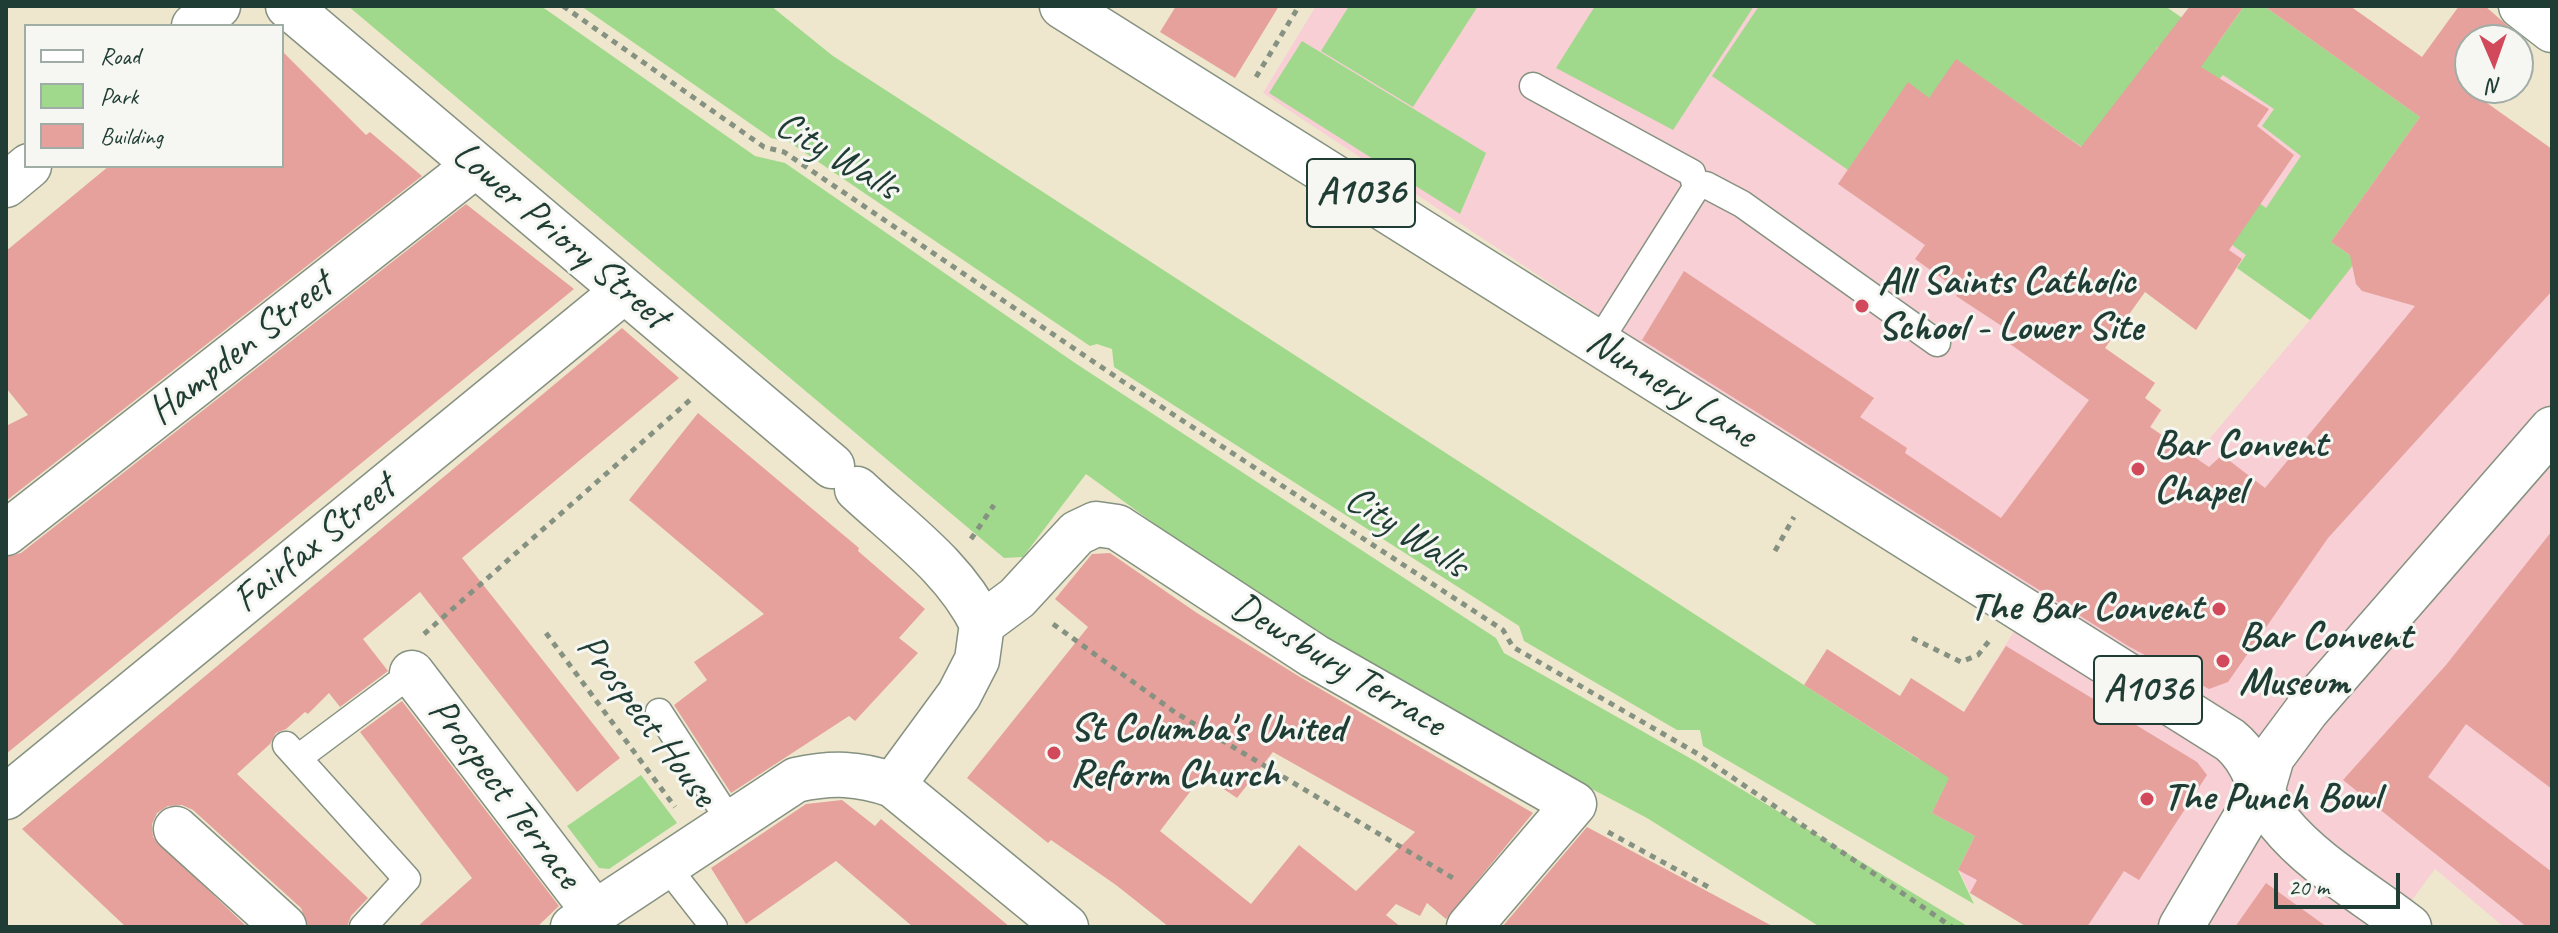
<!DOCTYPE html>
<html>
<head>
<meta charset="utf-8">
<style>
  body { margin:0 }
  #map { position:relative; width:2558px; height:933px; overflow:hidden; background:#eee7ce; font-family:Caveat,sans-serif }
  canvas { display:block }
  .frame { position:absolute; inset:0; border:8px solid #1f3d34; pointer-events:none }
  .legend { position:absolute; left:24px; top:24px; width:260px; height:144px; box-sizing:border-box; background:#f6f6f2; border:2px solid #a0aca6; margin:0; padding:10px 14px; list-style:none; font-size:24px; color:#1f3d34 }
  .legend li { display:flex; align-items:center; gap:16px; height:40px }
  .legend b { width:40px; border:2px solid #a0aca6 }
  .north { position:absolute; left:2454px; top:24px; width:80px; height:80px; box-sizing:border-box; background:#f6f6f2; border:2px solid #a0aca6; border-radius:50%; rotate:178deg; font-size:22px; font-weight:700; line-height:32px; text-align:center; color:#1f3d34 }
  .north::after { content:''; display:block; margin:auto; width:28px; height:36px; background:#d1495b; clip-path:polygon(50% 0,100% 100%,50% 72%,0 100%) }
  .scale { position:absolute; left:2274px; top:873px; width:126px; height:36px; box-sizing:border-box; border:4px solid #1f3d34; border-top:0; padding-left:10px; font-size:24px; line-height:28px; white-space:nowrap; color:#1f3d34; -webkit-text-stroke:6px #f6f6f2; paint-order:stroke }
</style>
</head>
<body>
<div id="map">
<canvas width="2558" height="933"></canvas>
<div class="frame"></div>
<ul class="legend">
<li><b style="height:10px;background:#fff"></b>Road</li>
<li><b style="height:22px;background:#a0d98b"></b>Park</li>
<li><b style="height:22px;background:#e6a19d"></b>Building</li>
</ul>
<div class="north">N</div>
<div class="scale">20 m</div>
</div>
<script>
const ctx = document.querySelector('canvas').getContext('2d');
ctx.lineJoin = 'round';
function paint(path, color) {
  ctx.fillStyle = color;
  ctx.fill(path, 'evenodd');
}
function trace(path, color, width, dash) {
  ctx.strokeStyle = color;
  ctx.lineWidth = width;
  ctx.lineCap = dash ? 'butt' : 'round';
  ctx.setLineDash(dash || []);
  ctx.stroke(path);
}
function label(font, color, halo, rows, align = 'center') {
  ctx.font = font + ' Caveat,sans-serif';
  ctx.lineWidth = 6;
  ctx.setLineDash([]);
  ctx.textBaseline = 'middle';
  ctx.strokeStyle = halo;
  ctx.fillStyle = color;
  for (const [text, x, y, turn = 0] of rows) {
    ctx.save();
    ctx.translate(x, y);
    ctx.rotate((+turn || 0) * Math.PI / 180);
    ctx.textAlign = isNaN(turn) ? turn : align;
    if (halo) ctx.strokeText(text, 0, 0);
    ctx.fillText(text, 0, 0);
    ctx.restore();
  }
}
const built = new Path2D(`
  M1316,6H2165L2218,43L2244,6H2264L2420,117L2552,173V927H2504L2435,869L2392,927H2033L1970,893L1932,813V762L2035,598L1843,477L1263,93ZM2237,268L2310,320L2194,457L2151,427L2162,410L2145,398L2155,383L2105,348L2153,280L2164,287L2155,299L2196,330Z`);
const green = new Path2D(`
  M348,6H541L755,156L785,163L1075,363L1496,638L1504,653L1695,761L1969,927H1820L1647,818L1331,652L1086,474L1023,557L1004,558Z
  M581,6H771L833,56L1804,685L1919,759L1955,767L1932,813L1975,836L1958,870L1974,904L1703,746L1700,730H1677L1524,641L1519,626L1114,367L1112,349L1097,344L1090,346L789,142L771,138Z
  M1349,6H1478L1413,107L1321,51Z
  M1595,6H1754L1673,130L1556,68Z
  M1759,6H2165L2218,43L2244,6H2264L2420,117L2331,242L2357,260L2310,320L2237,268L2246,255L2209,228L2239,188L2266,208L2301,156L2262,126L2274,109L2223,75L2212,87L2157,47L2115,170L1956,60L1909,129L1886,114L1848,170L1712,76Z
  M1302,41L1486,153L1460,214L1269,93Z
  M641,775L677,823L609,869L599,868L567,826Z`);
const building = new Path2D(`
  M1176,6H1279L1235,78L1160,32Z
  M2190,6H2244L2201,67L2269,109L2257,126L2294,155L2229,250L2242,259L2196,330L2145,292L2105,348L2155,383L2145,398L2161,410L2150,427L2209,467L2222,455L2265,488L2415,306L2362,291L2356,284L2350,255L2331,242L2420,117L2264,6H2350L2422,57L2459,6H2485L2524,40H2470V91L2552,149V291L2328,538L2228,682L2209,689L2128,646L1642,340L1684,271L1874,398L1860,417L1907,448L1905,453L2001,518L2089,400L2010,344L2017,336L1956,296L1960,291L1915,259L1925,245L1838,184L1908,82L1929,98L1956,59L2081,147Z
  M282,51L366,135L370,132L422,176L6,501V426L28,415L6,388V251L109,166H282Z
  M466,204L574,289L6,754V557L21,553Z
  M622,328L679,378L462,558L620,758L577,792L420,592L363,639L388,671L340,707L329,693L308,714L305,712L286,729L276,733L270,744L237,774L368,898L351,916L347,927H308L301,908L193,810L182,805L168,806L157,813L152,824L153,837L247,927H126L22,829Z
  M698,413L859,548L858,551L925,609L899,638L918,653L855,721L849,716L731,793L674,705L707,680L694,662L764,614L629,500Z
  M2552,531V789L2466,724L2428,777L2552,872V927H2527L2343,780L2446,665Z
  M1110,553L1197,613L1300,677L1533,813L1446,919L1427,903L1420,916L1396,904L1386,915L1401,927H1169L1116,885L1051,840L1048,843L967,778L1088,627L1055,599L1092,554ZM1273,752L1415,832L1356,891L1299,845L1251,904L1160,831L1203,775L1237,798Z
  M2006,646L2197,762L2207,775L2139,880L2124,871L2087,927H2027L1970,893L1977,880L1958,870L1975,836L1932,813L1949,778L1804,685L1827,649L1900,696L1911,678L1964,712Z
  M402,701L559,906L537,927H417L472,878L360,732Z
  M842,800L875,826L881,819L1010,927H913L836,861L746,924L711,868L806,804Z
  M1587,827L1774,927H1502Z
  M2266,883L2327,927H2235Z`);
const path = new Path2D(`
  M563,6L764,147L784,152L1122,381L1503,630L1513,647L1698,754L1952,927
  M1256,77L1299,6
  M971,539L994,505
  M1775,551L1794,517
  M1053,624L1176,713L1453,878
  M546,633L675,807
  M424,634L690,400
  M1912,638L1961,662L1978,655L1989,641
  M1608,832L1712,889`);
const service = new Path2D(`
  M1533,86L1692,173L1696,188L1598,343
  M1696,188L1706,185L1742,204L1937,343
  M659,712L731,823
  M286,745L407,879L363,927
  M298,758L412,673
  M667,867L714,927`);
const minor = new Path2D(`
  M288,6L832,466
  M2521,6L2552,30
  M194,26L218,6
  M6,185L29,166
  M857,489C902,531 955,568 982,624
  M6,533L476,165
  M982,624L1017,598L1077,533L1096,524L1117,527L1314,656L1574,804L1469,927
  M982,624L977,660L959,695L893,785L1066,927
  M412,673L596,914
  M6,797L624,291
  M176,829L284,927
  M573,927L796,780C832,772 859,773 893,785`);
const tertiary = new Path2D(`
  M2181,927L2263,788`);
const primary = new Path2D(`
  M1062,6L2230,740C2258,763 2259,796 2280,823C2314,865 2367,894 2409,927
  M2263,788L2272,757L2307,710L2552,429`);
const markers = [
  [1862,306,8,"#d1495b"],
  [2138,469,8,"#d1495b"],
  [2219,609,8,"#d1495b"],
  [2223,661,8,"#d1495b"],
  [1054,753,8,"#d1495b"],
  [2147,799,8,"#d1495b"]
];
const shields = [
  [1361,193,108],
  [2148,690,108]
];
const shieldNames = [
  ["A1036",1361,193],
  ["A1036",2148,690]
];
const streetNames = [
  ["City Walls",837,157,31],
  ["Lower Priory Street",560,236,40],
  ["Hampden Street",241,349,-38],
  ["Nunnery Lane",1671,389,32],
  ["City Walls",1406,533,33],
  ["Fairfax Street",315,544,-39],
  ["Dewsbury Terrace",1338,666,31],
  ["Prospect House",646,721,53],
  ["Prospect Terrace",504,794,53]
];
const poiNames = [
  ["All Saints Catholic",1878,283],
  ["School - Lower Site",1878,329],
  ["Bar Convent",2154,446],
  ["Chapel",2154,492],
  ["The Bar Convent",2203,609,"right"],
  ["Bar Convent",2239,638],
  ["Museum",2239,684],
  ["St Columba's United",1070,730],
  ["Reform Church",1070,776],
  ["The Punch Bowl",2163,799]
];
paint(built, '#f7cfd4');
paint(green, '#a0d98b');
paint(building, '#e6a19d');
trace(service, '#869281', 29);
trace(minor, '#869281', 47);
trace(tertiary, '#869281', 47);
trace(primary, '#869281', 47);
trace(path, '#869281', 5, [6, 6]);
trace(service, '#fff', 26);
trace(minor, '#fff', 44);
trace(tertiary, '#fff', 44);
trace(primary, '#fff', 44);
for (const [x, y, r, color] of markers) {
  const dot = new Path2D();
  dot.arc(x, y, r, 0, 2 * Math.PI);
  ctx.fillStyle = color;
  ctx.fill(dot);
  trace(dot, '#f6f6f2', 3);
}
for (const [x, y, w] of shields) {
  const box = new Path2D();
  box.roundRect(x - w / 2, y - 34, w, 68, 6);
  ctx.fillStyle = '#f6f6f2';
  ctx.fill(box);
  trace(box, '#1f3d34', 2);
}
label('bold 38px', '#1f3d34', null, shieldNames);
label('40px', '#1f3d34', '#f6f6f2', streetNames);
label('bold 40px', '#1f3d34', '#f6f6f2', poiNames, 'left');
</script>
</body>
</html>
